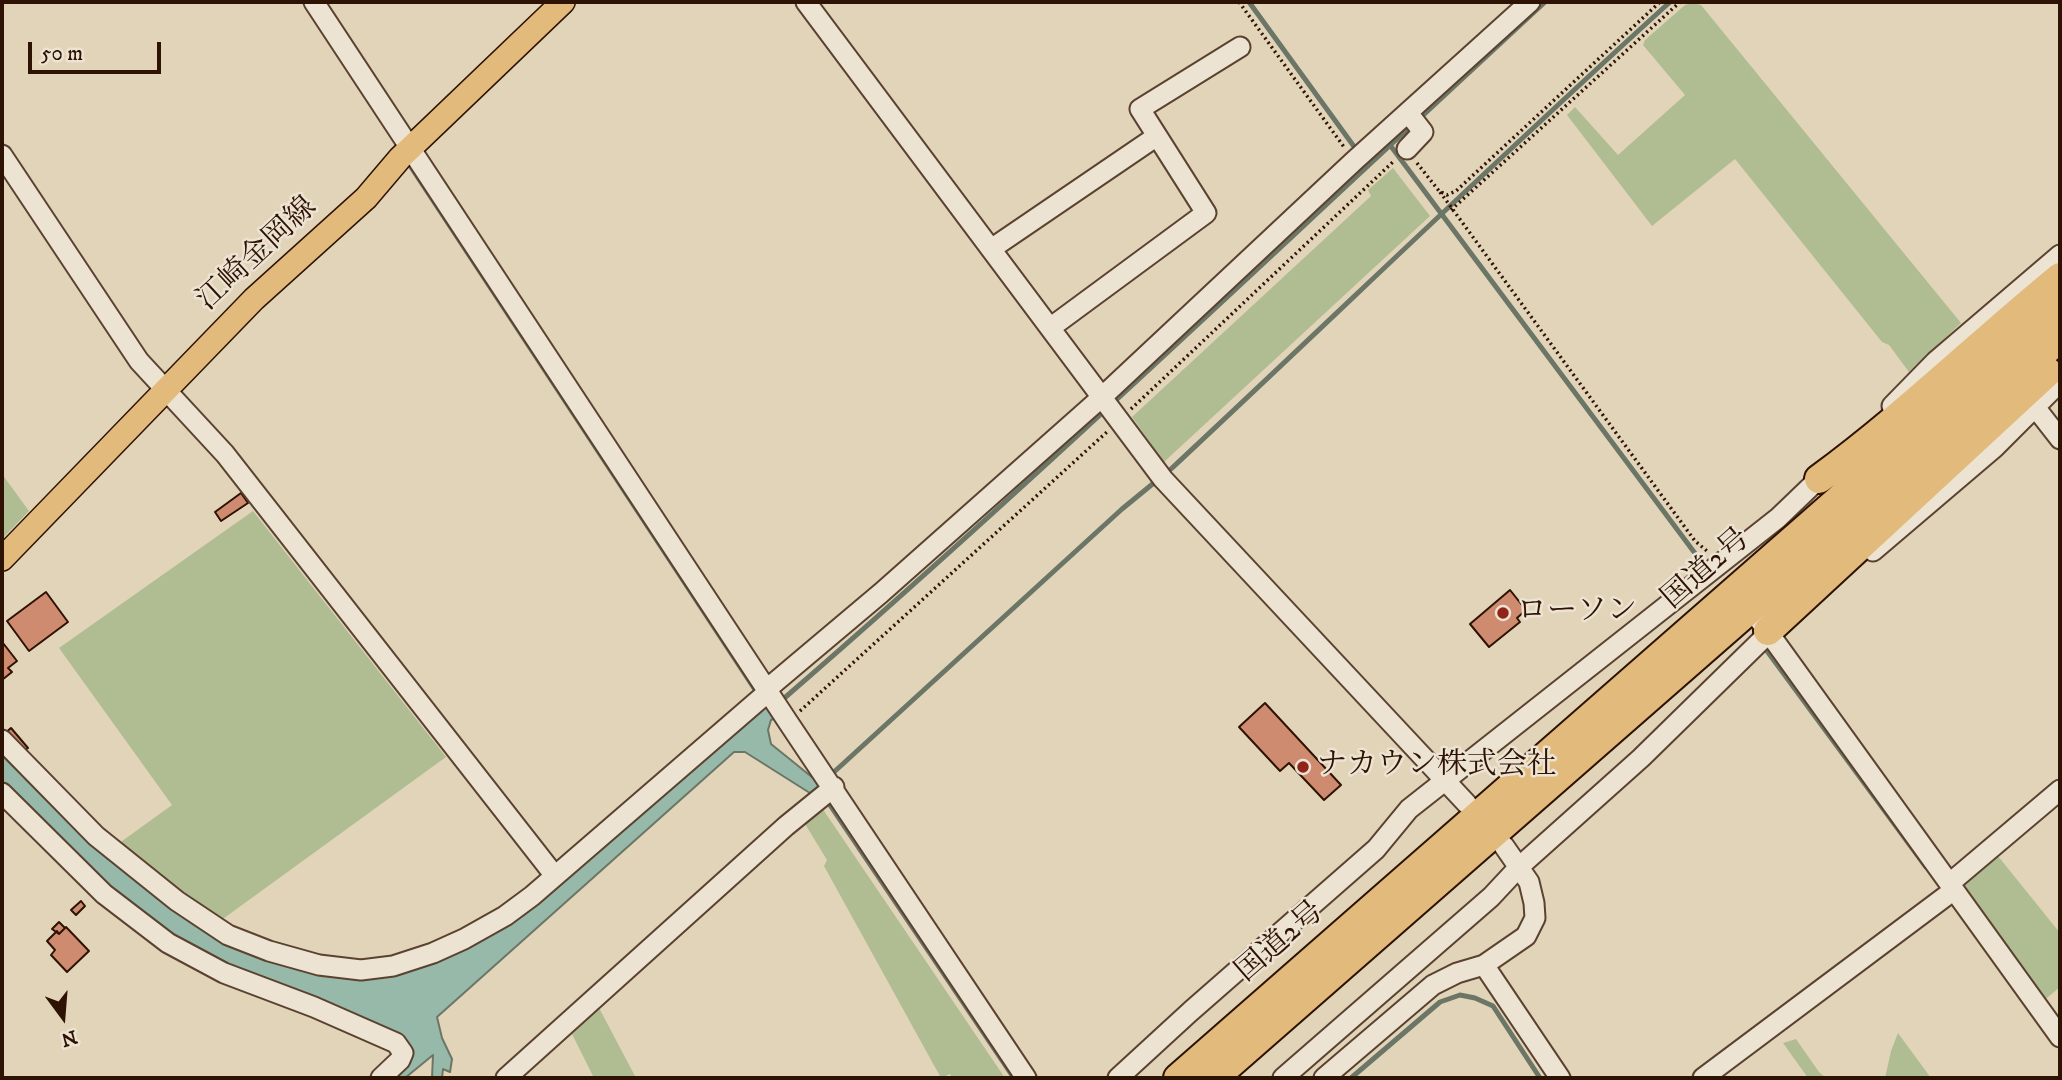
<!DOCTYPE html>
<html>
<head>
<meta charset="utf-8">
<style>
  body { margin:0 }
  #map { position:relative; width:2062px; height:1080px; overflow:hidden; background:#e2d4b9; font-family:"IM FELL DW Pica",serif }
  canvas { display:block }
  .frame { position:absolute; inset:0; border:4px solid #2e1203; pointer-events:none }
  .north { position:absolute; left:28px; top:982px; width:70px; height:70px; -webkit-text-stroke:5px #ece3d2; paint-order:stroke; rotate:164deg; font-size:19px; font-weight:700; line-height:28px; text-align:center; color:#2e1203 }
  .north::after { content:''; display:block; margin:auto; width:24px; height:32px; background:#2e1203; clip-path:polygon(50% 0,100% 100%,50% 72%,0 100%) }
  .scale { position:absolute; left:28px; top:42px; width:133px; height:32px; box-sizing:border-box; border:4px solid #2e1203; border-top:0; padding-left:9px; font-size:21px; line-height:24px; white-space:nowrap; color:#2e1203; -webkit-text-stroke:5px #ece3d2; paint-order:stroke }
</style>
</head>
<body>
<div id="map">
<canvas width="2062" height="1080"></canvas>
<div class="frame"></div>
<div class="north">N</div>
<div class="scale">50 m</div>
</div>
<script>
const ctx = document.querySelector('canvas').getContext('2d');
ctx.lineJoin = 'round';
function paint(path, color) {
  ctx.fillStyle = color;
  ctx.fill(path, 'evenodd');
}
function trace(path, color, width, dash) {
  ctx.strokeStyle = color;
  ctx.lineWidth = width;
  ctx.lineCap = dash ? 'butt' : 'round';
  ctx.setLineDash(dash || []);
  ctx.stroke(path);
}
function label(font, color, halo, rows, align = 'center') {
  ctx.font = font + ' "IM FELL DW Pica","Noto Serif JP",serif';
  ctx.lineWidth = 5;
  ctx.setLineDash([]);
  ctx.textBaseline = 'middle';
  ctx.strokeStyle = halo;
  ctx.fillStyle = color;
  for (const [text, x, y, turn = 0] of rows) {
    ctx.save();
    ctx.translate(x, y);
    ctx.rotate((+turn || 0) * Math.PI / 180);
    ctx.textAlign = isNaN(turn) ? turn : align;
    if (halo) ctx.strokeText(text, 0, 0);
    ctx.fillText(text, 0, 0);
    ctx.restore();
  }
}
const green = new Path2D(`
  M1692,3L1701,5L1961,323L1909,372L1889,345L1882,342L1735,159L1652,226L1567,115L1575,107L1618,155L1685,95L1643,45L1645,40L1685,5Z
  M1393,168L1430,216L1164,462L1132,417L1371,196L1368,190Z
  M2,474L29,511L2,539Z
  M253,511L446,757L220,921L190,905L118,844L172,805L59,648Z
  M820,805L1005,1078H952L950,1074L941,1078L824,866L827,860L802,819Z
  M1998,856L2060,933V987L2041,1003L1958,890Z
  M598,1006L636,1078H594L569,1028Z
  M1898,1033L1931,1078H1885L1891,1051Z
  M1796,1039L1819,1072L1826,1078H1808L1783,1043Z`);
const water = new Path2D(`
  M765,700L777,717L771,720L768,730L771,744L823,786L813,795L745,752H734L437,1017L442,1038L452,1059L450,1072L443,1069L442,1078H432L433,1055L405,1078H390L409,1059L230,968L139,916L2,785V747L175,910L326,975L479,936Z`);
const stream = new Path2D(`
  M1249,2L1358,152
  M1419,119L1545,2
  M1390,145L1700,560
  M407,161L758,694
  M1171,469C1337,314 1501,155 1670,2
  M1767,651L1926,867
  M781,701C996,515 1203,319 1412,125
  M834,772L1122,509L1155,482
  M826,799L1014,1078
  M1351,1078L1440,1002L1460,995L1475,998L1493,1006L1540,1078`);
const building = new Path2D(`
  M241,493L248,503L221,521L215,512Z
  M1510,590L1526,610L1517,618L1520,622L1489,647L1470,624Z
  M46,592L68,622L29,651L7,621Z
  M3,643L17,661L8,668L12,672L2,680Z
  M1265,703L1341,785L1324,800L1289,763L1280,771L1239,727Z
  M11,728L28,748L21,753L4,734Z
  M81,901L85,906L76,915L71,910Z
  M59,922L65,928L59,934L52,929Z
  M66,927L89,951L67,972L51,955L55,950L47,941L57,931L59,934Z`);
const path = new Path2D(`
  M1239,2L1344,147
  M1417,163L1439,191L1447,195L1456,191L1660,2
  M1440,192L1695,541L1707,551
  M1451,210L1680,2
  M1131,409L1395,160
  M800,711L1108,431`);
const minor = new Path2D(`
  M314,2L788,722L1026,1078
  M806,2L1163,479L1467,804
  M1407,149L1423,132L1409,114
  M2,155L139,361L225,454L555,876
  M991,249L1157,136
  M1050,328L1206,213L1140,109L1240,47
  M1892,406L1936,361L2060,255
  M2035,407L2060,439
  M1873,551L1994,448L2060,382
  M1758,618L2060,1037
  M767,689L881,593L1102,397L1354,161L1530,2
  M2,740L96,836L177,901L228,935L269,951L319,965L361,970L393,966L433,953L464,939L505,916L532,896L768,692
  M2,793L104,894L168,943L224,973L314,1007L396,1043L403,1053L400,1060L381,1078
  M1950,883L2060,790
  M1484,965L1560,1078
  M506,1078L786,826L834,787
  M1118,1078L1191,1011L1376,849L1409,809L1778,518L1828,470
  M1283,1078L1491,897L1519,867L1641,758L1777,625
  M1324,1078L1433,985L1457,973L1484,965L1526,936L1535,918L1534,903L1529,882L1504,846
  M1703,1078L1954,890`);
const major = new Path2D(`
  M2,559L254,299L366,198L400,158L563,2`);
const highway = new Path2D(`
  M1819,479C1904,417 1979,343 2060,277
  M1768,631L2048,372
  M1178,1078L2060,306
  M1214,1078L2060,338`);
const markers = [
  [1503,613,7,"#8f2418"],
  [1303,767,7,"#8f2418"]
];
const streetNames = [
  ["江崎金岡線",258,255,-43],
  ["国道2号",1707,570,-41],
  ["国道2号",1281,943,-41]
];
const poiNames = [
  ["ローソン",1517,613],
  ["ナカウン株式会社",1317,767]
];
paint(green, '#b0bd92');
paint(water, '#96b9aa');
trace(water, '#6c7667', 2);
trace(stream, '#6c7667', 5);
paint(building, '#cf8b6f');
trace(building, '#2e1203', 2);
trace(minor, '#5b4230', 23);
trace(major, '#2e1203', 26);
trace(highway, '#2e1203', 32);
trace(path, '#2e1203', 3.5, [2, 3.5]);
trace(minor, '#ece3d2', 19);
trace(major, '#e1ba7c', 23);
trace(highway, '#e1ba7c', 28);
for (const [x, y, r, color] of markers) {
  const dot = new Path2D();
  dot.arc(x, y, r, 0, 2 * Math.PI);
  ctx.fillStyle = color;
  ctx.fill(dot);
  trace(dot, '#ece3d2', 2.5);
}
label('30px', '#2e1203', '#ece3d2', streetNames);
label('30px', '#2e1203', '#ece3d2', poiNames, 'left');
</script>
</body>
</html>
